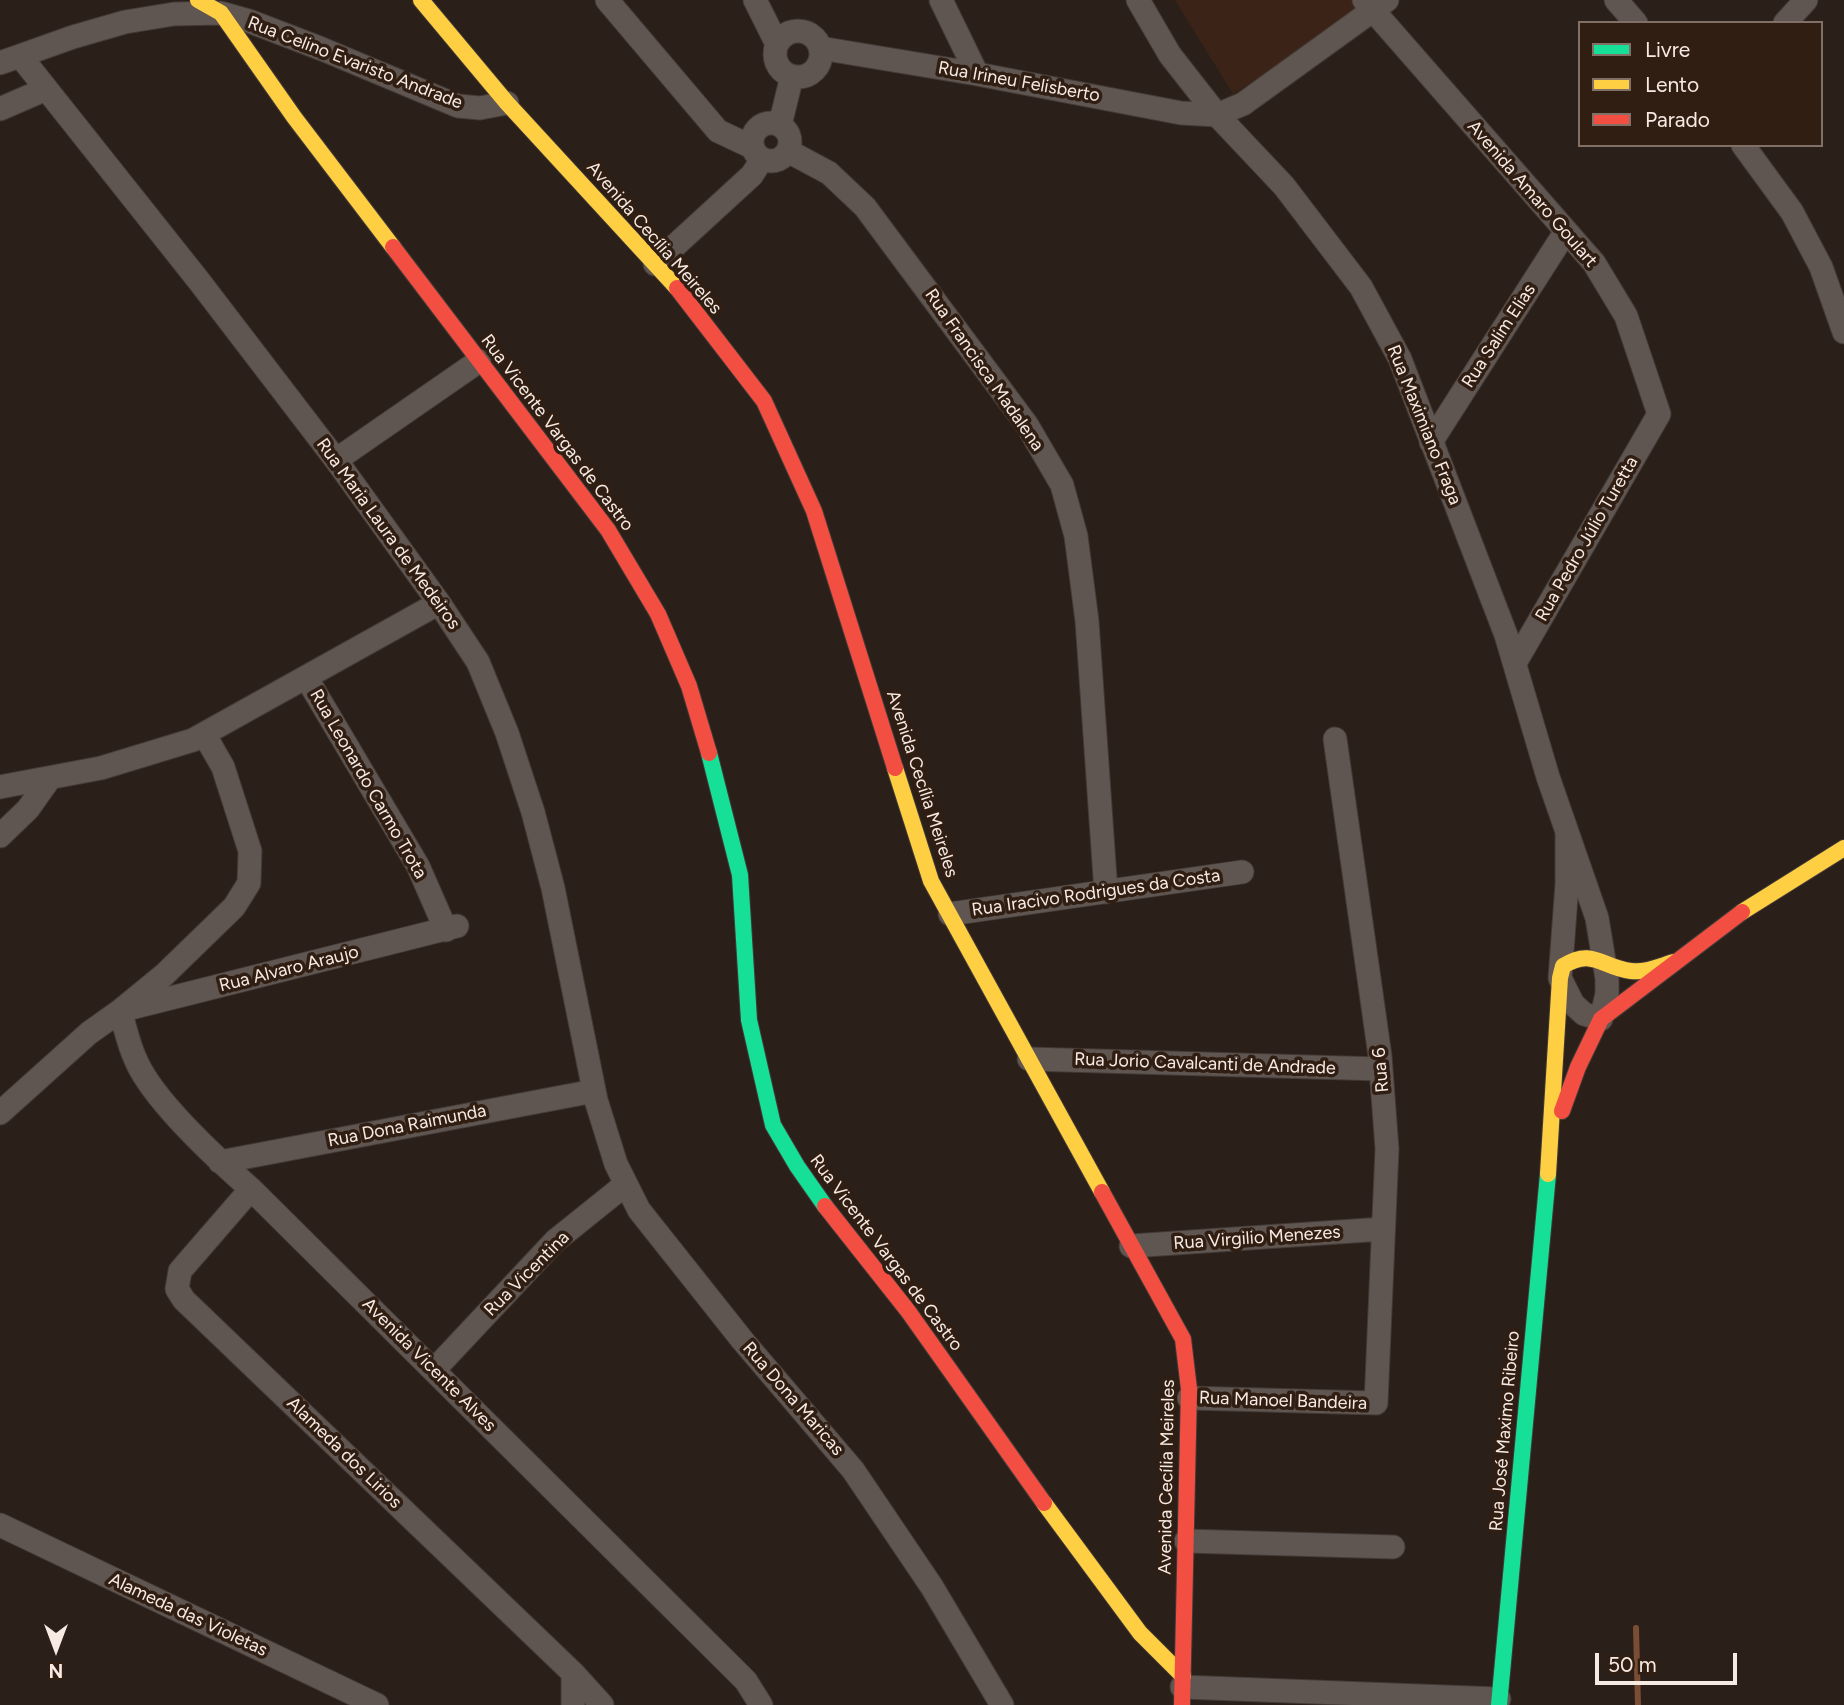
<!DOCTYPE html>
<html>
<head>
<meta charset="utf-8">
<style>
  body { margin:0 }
  #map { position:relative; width:1844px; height:1705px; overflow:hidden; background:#2a1f19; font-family:Figtree,sans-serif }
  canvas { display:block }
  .legend { position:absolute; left:1578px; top:21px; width:245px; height:126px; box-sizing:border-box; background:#301e13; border:2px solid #807066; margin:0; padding:9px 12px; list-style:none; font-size:21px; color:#f7eae3 }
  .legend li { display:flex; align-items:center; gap:14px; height:35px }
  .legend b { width:35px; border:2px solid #807066 }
  .north { position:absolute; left:21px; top:1614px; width:70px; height:70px; -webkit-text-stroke:5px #301e13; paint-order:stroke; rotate:180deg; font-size:19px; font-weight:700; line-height:28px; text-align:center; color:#f7eae3 }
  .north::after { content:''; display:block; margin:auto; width:24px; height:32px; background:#f7eae3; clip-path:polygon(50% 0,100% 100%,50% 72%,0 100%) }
  .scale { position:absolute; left:1595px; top:1653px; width:142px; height:32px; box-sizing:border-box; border:4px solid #f7eae3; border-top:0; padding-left:9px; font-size:21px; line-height:24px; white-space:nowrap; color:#f7eae3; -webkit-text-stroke:5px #301e13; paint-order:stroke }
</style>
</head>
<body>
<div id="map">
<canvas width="1844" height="1705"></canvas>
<ul class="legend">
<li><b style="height:9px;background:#16e098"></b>Livre</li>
<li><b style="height:9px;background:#ffcf43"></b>Lento</li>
<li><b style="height:9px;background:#f24e42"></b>Parado</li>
</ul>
<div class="north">N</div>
<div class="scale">50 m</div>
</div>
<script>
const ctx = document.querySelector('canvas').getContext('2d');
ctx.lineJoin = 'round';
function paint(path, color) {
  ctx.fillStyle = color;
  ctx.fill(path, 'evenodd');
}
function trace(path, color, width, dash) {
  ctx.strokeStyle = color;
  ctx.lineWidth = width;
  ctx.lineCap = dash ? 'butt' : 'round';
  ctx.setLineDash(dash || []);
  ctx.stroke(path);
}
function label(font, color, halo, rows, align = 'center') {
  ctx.font = font + ' Figtree,sans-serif';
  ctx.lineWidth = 7;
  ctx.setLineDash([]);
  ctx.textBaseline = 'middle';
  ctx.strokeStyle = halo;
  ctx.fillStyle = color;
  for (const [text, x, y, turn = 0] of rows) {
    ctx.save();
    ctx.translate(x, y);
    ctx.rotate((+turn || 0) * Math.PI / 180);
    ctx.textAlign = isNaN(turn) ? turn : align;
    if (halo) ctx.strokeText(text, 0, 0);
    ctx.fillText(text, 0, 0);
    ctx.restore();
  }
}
const built = new Path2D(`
  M1175,0H1353L1360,12L1233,94Z`);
const stream = new Path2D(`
  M1636,1628L1638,1705`);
const street = new Path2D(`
  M607,0L718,131L752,147
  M755,0L777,44
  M941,0L977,74
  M1138,0L1170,55L1217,115L1284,186L1361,287L1400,359L1506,635L1548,777L1597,918L1607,979V994L1601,1019L1584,1014L1573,1004L1560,978L1567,884V834
  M1364,0L1594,263L1626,316L1659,414L1515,663
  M1616,0L1636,23
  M1785,23L1806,0
  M775 54a23 23 0 1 1 46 0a23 23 0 1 1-46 0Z
  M820,48L977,74L1181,113L1217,115L1243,104L1387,0
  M21,57L199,281L336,460L439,603L478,662L507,733L533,812L553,888L596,1100L616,1164L639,1210L743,1341L853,1470L932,1587L1002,1705
  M0,63L73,37L125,22L174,14L221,13L249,21L322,49L458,106L480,108L507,103
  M0,109L46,89
  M752 142a19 19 0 1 1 38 0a19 19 0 1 1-38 0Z
  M780,125L792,76
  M1743,145L1792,212L1821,267L1844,332
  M788,151L829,173L865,207L1027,425L1062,485L1076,536L1087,621L1106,892
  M655,264L752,175L762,159
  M1431,442L1566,231
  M336,460L479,361
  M306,677L418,866L446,930
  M0,787L101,768L193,740L439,603
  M0,836L28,809L50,778
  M950,914L1242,872
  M127,1009L457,926
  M120,1011C125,1026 128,1043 135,1058C151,1099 217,1159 251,1189L746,1681L761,1705
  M1029,1059L1381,1069
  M0,1113L89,1033L120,1011L164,975L234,907L249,883L250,851L223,767L204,734
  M220,1162L594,1091
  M251,1189L180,1271L177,1289L184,1300L573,1673L602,1705
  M1131,1246L1383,1229
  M434,1370L555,1241L626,1184
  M1189,1398L1376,1403L1387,1149L1380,1056L1335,739
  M0,1525L377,1705
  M1186,1541L1393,1547
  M573,1673V1705
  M1182,1687L1499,1699`);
const fast = new Path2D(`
  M709,753L740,875L749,1020L773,1125L797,1166L825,1206
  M1499,1705L1548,1174`);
const slow = new Path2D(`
  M198,0L221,13L294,117L393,247
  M421,0L507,103L677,288
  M895,768L931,881L1102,1192
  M1742,912L1844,848
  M1548,1174L1560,978L1563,966C1593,947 1602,968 1631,971C1646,973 1660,966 1674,962
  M1044,1503L1140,1633L1183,1676`);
const jam = new Path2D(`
  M393,247L608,530L658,614L689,686L709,753
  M677,288L764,401L814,511L895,768
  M1562,1111L1578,1067L1601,1019L1742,912
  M1102,1192L1183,1339L1189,1389L1182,1705
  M825,1206L908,1311L1044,1503`);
const streetNames = [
  ["Rua Celino Evaristo Andrade",355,63,21],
  ["Rua Irineu Felisberto",1019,82,10],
  ["Avenida Amaro Goulart",1532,194,49],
  ["Avenida Cecília Meireles",654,238,49],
  ["Rua Salim Elias",1499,336,-57],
  ["Rua Francisca Madalena",984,370,55],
  ["Rua Maximiano Fraga",1424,425,68],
  ["Rua Vicente Vargas de Castro",557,433,53],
  ["Rua Maria Laura de Medeiros",388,534,54],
  ["Rua Pedro Júlio Turetta",1587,539,-60],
  ["Rua Leonardo Carmo Trota",368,784,60],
  ["Avenida Cecília Meireles",922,784,72],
  ["Rua Iracivo Rodrigues da Costa",1096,893,-8],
  ["Rua Alvaro Araujo",289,969,-14],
  ["Rua Jorio Cavalcanti de Andrade",1205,1064,2],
  ["Rua 6",1381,1070,-95],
  ["Rua Dona Raimunda",407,1126,-11],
  ["Rua Virgilio Menezes",1257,1238,-4],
  ["Rua Vicente Vargas de Castro",886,1253,53],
  ["Rua Vicentina",527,1274,-45],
  ["Avenida Vicente Alves",429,1365,45],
  ["Rua Dona Maricas",793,1399,49],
  ["Rua Manoel Bandeira",1283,1401,2],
  ["Rua José Maximo Ribeiro",1505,1431,-85],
  ["Alameda dos Lirios",344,1453,44],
  ["Avenida Cecília Meireles",1167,1477,-89],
  ["Alameda das Violetas",188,1615,25]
];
paint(built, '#3b2417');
trace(stream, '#7a4e35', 6);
trace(street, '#433a36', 25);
trace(fast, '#433a36', 18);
trace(slow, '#433a36', 18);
trace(jam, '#433a36', 18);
trace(street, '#605651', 23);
trace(fast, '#16e098', 16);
trace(slow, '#ffcf43', 16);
trace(jam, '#f24e42', 16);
label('18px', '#f7eae3', '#301e13', streetNames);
</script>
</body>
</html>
